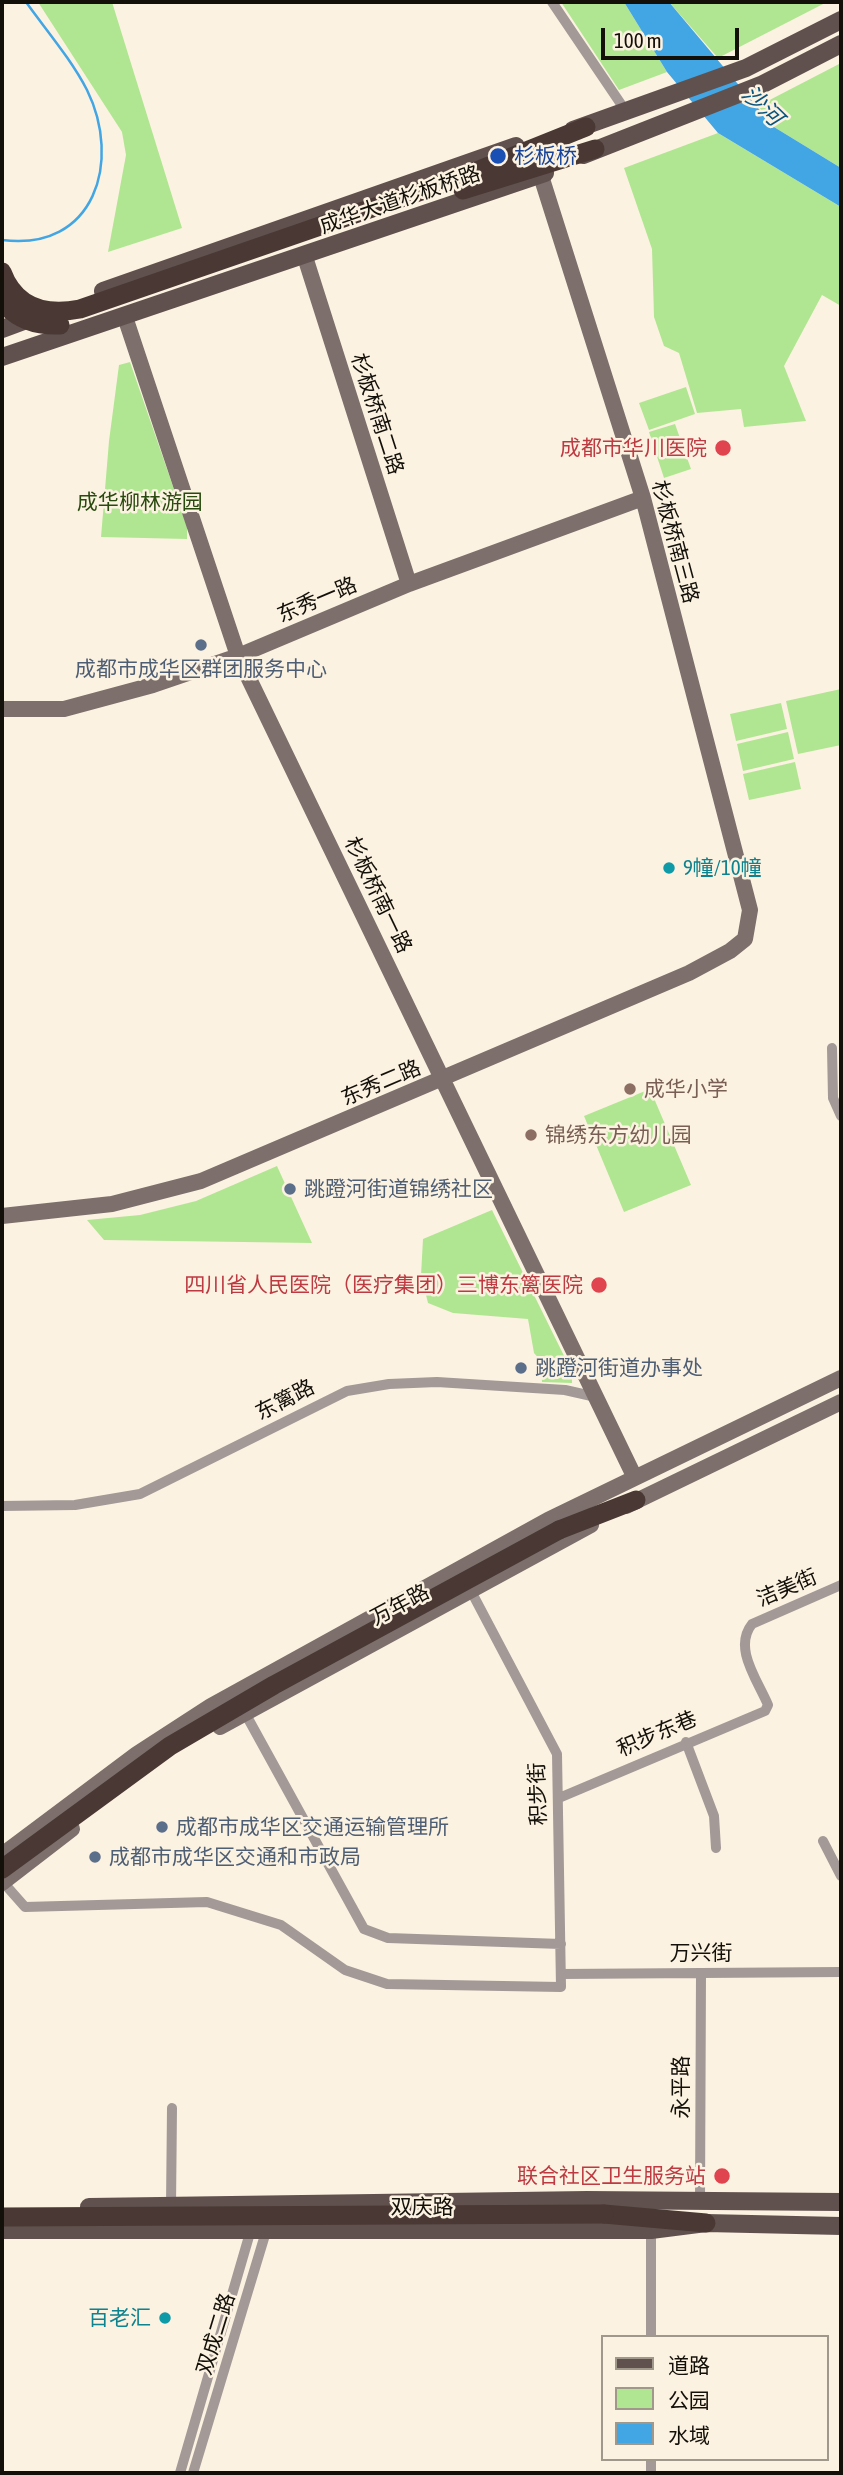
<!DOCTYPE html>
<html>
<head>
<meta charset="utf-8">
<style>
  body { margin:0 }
  #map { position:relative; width:843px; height:2475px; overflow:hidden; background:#fcf2e1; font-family:"Asap Condensed","Noto Sans SC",sans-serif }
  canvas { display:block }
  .frame { position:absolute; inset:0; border:4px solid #13100a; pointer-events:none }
  .legend { position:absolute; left:601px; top:2335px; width:228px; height:126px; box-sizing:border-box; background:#fcf2e1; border:2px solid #9f988b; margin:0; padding:9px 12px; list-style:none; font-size:21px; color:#13100a }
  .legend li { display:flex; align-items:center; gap:14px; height:35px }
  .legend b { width:35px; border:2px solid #9f988b }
  .scale { position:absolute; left:601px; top:28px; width:138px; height:32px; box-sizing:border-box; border:4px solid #13100a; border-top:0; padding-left:9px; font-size:21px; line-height:24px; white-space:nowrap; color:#13100a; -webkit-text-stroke:5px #fcf2e1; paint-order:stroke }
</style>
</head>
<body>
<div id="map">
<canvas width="843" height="2475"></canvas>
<div class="frame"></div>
<ul class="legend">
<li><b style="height:9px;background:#60514e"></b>道路</li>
<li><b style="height:19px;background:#b0e692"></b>公园</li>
<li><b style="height:19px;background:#42a5e4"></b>水域</li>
</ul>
<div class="scale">100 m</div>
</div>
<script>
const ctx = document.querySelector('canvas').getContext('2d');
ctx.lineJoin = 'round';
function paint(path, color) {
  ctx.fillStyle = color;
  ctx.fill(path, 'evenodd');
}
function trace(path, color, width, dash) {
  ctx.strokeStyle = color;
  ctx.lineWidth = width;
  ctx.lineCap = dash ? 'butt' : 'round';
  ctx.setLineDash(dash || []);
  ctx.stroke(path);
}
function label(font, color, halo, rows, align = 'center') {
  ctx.font = font + ' "Asap Condensed","Noto Sans SC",sans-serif';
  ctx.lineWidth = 5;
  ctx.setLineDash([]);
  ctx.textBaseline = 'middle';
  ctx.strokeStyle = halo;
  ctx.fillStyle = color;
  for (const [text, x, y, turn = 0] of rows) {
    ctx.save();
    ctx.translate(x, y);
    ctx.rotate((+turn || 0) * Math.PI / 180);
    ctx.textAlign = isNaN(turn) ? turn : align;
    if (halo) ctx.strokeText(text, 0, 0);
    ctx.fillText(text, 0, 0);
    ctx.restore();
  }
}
const green = new Path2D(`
  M38,2H112L182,228L108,252L126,155L122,132Z
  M561,2H624L667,72L619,90Z
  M669,2H827L718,58Z
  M841,63V168L774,127L758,106Z
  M718,133L841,207V306L822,295L784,366L806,421L744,427L741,409L697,413L679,353L664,346L654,317L652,249L624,168Z
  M130,362L187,527V539L101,537L109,441L119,365Z
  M686,387L695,414L649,430L639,403Z
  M675,424L691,469L664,478L649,432Z
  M841,689V745L798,754L786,701Z
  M781,703L787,729L736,741L730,714Z
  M788,732L794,759L743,771L737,744Z
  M795,762L801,789L749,800L743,774Z
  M650,1089L691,1185L624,1212L584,1116Z
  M277,1166L312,1243L104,1240L87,1220L140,1215L196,1201Z
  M492,1210L572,1372V1383L542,1382L541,1361L534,1353L528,1319L453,1313L428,1303L421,1275L423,1239Z`);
const water = new Path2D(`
  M624,2H669L774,127L841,168V207L718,133L667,72Z`);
const stream = new Path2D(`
  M2,240C95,252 122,161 87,90C71,59 46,30 26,2`);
const street = new Path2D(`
  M552,2L627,113
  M832,1048L833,1098L841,1116
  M2,1506L75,1505L140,1494L347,1391L389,1384L437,1382L565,1390L596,1397
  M245,1713L364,1929L388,1938L561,1944
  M686,1742L714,1816L716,1848
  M559,1798L765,1711L768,1705C757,1679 733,1648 752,1624L841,1585
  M823,1841L841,1876
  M3,1882L25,1907L207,1902L281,1925L345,1970L387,1984L561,1987L557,1754L471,1591
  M561,1974L841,1972
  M700,2201L701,1973
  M171,2206L172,2108
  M651,2337V2230
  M180,2473L252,2226
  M193,2473L268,2225
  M651,2473V2459`);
const secondary = new Path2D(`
  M305,257L409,584
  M125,317L238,656L634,1476
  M2,709H64L153,685L238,656L409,584L643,498
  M2,1216L112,1204L201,1181L689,973L730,951L745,939L750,910L643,498L541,176
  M626,1506L841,1402
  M220,1727L591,1525
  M2,1855L137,1754L211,1706L548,1520L841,1378
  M2,1883L72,1829`);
const primary = new Path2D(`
  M573,130L746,68L841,20
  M583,155L761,85L841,44
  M103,291L516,146
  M2,329L37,316
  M2,357L545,173
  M89,2207L587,2200L841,2202
  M2,2230H651L706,2223L841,2226`);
const highway = new Path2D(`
  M459,178L586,127
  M463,190L595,149
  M559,1530L636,1500
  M604,2214L706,2223`);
const highwayBridge = new Path2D(`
  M2,272C15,307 45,316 80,309L459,178
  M2,301C16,319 37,326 60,325
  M2,1869L170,1746L274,1685L559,1530
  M2,2217L604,2214`);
const markers = [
  [498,156,9,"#1a4fb4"],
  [723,448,9,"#e0444e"],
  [201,645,7,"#5c6f8a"],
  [669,868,7,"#0f9aa8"],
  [630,1089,7,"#8d6e63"],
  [531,1135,7,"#8d6e63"],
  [290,1189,7,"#5c6f8a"],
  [599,1285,9,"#e0444e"],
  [521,1368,7,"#5c6f8a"],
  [162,1827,7,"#5c6f8a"],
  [95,1857,7,"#5c6f8a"],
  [722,2176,9,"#e0444e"],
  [165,2318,7,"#0f9aa8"]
];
const transitNames = [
  ["杉板桥",514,156]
];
const streetNames = [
  ["成华大道杉板桥路",400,200,-19],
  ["杉板桥南二路",377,414,72],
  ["杉板桥南三路",675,542,75],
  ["东秀一路",317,600,-23],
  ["杉板桥南一路",378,895,64],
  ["东秀二路",381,1083,-23],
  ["东篱路",285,1400,-27],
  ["洁美街",787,1588,-23],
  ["万年路",400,1605,-28],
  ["积步东巷",657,1734,-23],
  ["积步街",538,1794,-92],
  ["万兴街",701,1953],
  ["永平路",681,2087,-90],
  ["双庆路",422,2207],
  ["双成二路",216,2334,-73]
];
const healthNames = [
  ["成都市华川医院",707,448],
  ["四川省人民医院（医疗集团）三博东篱医院",583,1285],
  ["联合社区卫生服务站",706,2176]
];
const parkNames = [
  ["成华柳林游园",140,502]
];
const serviceNames = [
  ["成都市成华区群团服务中心",201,669,"center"],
  ["跳蹬河街道锦绣社区",304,1189],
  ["跳蹬河街道办事处",535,1368],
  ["成都市成华区交通运输管理所",176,1827],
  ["成都市成华区交通和市政局",109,1857]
];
const cultureNames = [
  ["9幢/10幢",683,868],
  ["百老汇",151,2318,"right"]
];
const educationNames = [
  ["成华小学",644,1089],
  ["锦绣东方幼儿园",545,1135]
];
const waterNames = [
  ["沙河",762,106,44]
];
paint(green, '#b0e692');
paint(water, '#42a5e4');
trace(stream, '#42a5e4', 2.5);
trace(street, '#a39997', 10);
trace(secondary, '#7c6f6c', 16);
trace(primary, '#60514e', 18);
trace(highway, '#493834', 19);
trace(highwayBridge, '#493834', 19);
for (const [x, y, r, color] of markers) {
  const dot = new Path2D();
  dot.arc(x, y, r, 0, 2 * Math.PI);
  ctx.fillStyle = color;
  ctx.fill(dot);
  trace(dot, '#fcf2e1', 2.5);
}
label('21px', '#164399', '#fcf2e1', transitNames, 'left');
label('21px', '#13100a', '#fcf2e1', streetNames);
label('21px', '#be3a42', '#fcf2e1', healthNames, 'right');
label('21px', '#284a0e', '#fcf2e1', parkNames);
label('21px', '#4e5e75', '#fcf2e1', serviceNames, 'left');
label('21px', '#0d838f', '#fcf2e1', cultureNames, 'left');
label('21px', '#785e54', '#fcf2e1', educationNames, 'left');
label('italic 23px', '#09557f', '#fcf2e1', waterNames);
</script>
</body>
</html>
